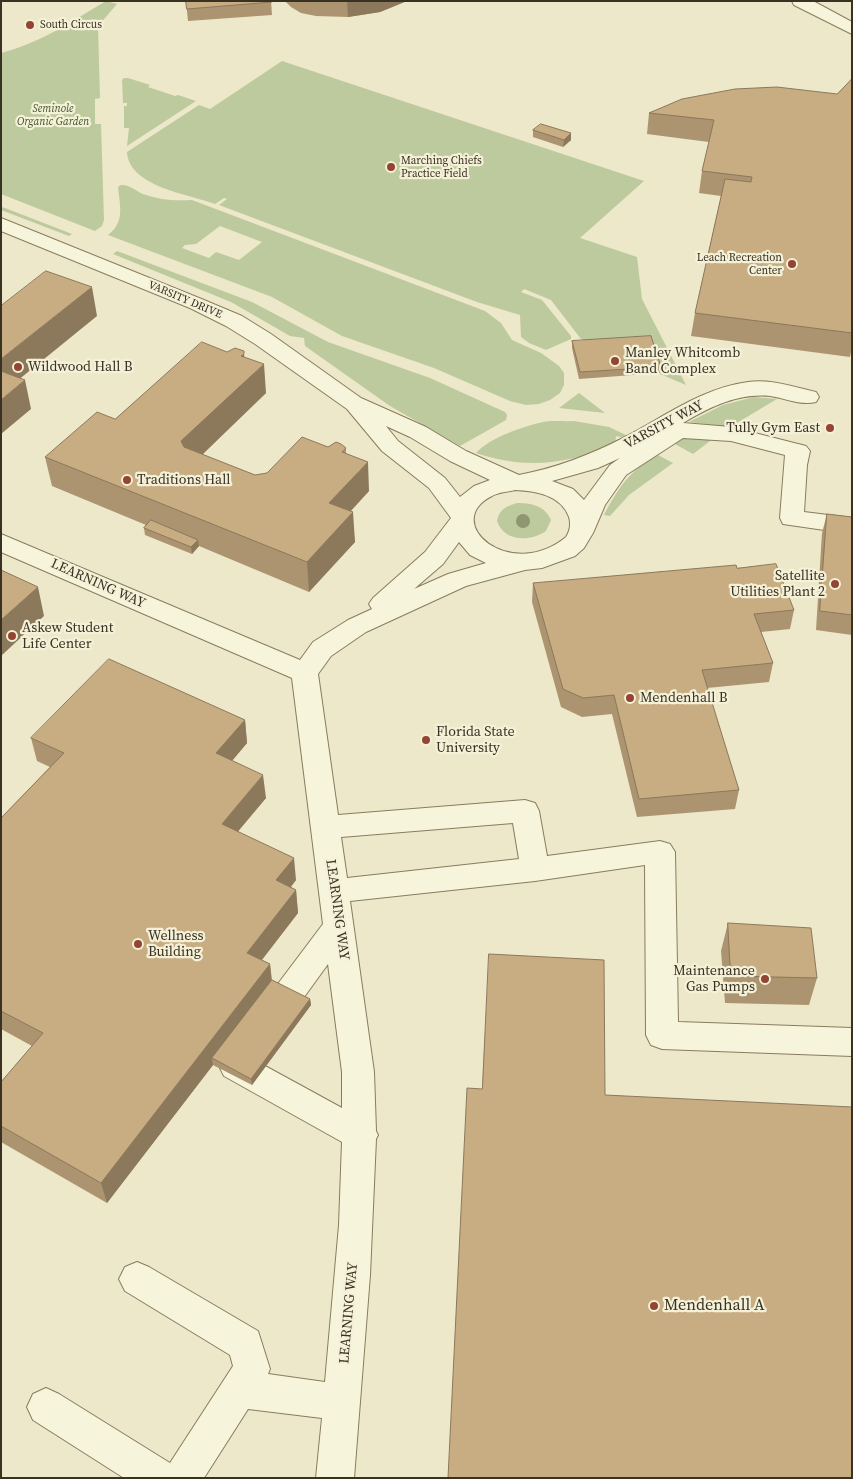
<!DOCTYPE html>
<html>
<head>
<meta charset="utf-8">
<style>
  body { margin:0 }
  #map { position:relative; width:853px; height:1479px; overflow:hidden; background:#ece8c9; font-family:"Source Serif 4",serif }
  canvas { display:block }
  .frame { position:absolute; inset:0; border:2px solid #393121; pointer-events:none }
</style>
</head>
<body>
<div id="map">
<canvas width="853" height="1479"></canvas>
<div class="frame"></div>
</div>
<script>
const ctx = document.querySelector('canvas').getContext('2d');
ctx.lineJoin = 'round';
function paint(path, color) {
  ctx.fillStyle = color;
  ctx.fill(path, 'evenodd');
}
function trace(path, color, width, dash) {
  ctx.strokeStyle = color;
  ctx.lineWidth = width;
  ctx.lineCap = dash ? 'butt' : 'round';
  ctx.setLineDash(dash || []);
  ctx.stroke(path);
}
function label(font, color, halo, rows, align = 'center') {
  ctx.font = font + ' "Source Serif 4",serif';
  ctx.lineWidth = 4.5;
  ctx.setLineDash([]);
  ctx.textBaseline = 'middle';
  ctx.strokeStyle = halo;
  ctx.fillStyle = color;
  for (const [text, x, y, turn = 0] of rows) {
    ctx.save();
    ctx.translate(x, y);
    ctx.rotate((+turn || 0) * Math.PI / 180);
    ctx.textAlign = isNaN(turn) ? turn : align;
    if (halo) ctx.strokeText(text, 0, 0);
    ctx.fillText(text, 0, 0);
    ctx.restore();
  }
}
const green = new Path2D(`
  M106,1L117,4L98,26L100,98L95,99V124H101L104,220L102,226L95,231L1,194V53C40,43 71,22 106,1Z
  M282,61L644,181L580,238L637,257L642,299L686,385L660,374L650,343L585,341L581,339L551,300L524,289L521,292L542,300L571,336V339L546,350L529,343L521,337L520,315L477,302L219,205L227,199L224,198L215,204C189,194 129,187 127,152L199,105L210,109Z
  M124,78H128L150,85L148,87L175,96L178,95L196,101L127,146L129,128H124V106H127V103H123L122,80Z
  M121,185C129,184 136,191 143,194C160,200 174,201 192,200L485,311L501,323L512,340L541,353L559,366L564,373V385L560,393L550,400L539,404L526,405L510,401L434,368L342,336L272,297L108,235C125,222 120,207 118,187ZM220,226L262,242L239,260L216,252L209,258L182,248L185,245L196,244Z
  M1,207L5,208L72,234L69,236L1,210Z
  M117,251L252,302L328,342L430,378L505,412L507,415L506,420L460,446L390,406L305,346L304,338L290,336L231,302L113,254Z
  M579,393L605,413L559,408Z
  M754,397L777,399L730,427L689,422L723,405Z
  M574,421L609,427L628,436L625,438L616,436L615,445C565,464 528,470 476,453C491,437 522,427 543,422C553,420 564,422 574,421Z
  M704,437L714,438L693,454L673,443L680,438Z
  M656,454L673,463L629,495L610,516L604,515C620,485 628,474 656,454Z
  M517,503C532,503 545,506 551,520L546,531C530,542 504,542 497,521C499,509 507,506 517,503Z`);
const minor = new Path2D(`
  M792,1H813L852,22V34L794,5Z
  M1,218L204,300L242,316L271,334L361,398L426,427L466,451L519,475C556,468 590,455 623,438C664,417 702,388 748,382C771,379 794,387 816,392L819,397L816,402C801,406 785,398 770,396C738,393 710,407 683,423L731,427L806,446L810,451L807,465L804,512L852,518V534L783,524L780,518L785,455L731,441L683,438L626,475L605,505L593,533L584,548L575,556L542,568L525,570L466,586L366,632L331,656L318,674L338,815L525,800L535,803L539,811L547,856L660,841L670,844L675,852L678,1022L852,1028V1056L662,1049L651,1045L646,1035L645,865L535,881L350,901L374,1072L376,1131L378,1135L376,1139L370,1275L354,1478H316L322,1418L248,1409L204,1478H124L33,1420L27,1407L33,1394L46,1388L59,1394L170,1463L233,1366L230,1355L125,1291L119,1279L125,1267L137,1262L149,1267L258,1331L270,1369L268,1374L325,1382L339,1225L342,1142L224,1076L219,1066C227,1048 233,1039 253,1046L258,1056L256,1061L342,1108V1072L328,964L281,1029L270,1032L259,1029L254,1019L259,1009L323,924L292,678L1,552V534L300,660L313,642L348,620L372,609L369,604L373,598L425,552L451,518L429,488L382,451L347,409L255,344L226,326L190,308L1,231ZM386,426L410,437L450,461L490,480L474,486L460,497L445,478L398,441ZM620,458L610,465L584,500L573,489L552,481L598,468ZM515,490C536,491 561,495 569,517C571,524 570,531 566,537C510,583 440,522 492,496C499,492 508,492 515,490ZM459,542L470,555L486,563L448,574L414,589L443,564ZM513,823L519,859L347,878L341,837Z`);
const trees = [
  [523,521]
];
const wall = new Path2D(`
  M186,1H271L272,15L188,21Z
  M285,1H407L380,12L348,17L316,16L301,13L291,7Z
  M852,79V347L850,357L691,336L695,313L721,196L699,193L702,171L709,142L647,134L649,113L837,94Z
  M533,130L571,140L563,147L533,137Z
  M572,341L661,367L660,373L579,379L572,348Z
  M244,358L266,393L202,455L255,475L267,473L328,447L346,448V454L369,491L351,511L355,542L309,592L199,546L192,554L145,535L144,528L146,525L52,486L45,457L115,419Z
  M827,514L852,517V635L816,630L822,533Z
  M533,583L794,610L790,629L761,632L773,663L769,682L707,688L739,790L735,809L637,817L612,714L582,717L561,707L532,602Z
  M245,720L247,743L232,761L266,798L238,831L296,880L291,887L296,890L298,913L262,960L270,964L272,980L310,999L311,1005L252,1085L213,1065L107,1203L1,1142V1082L32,1046L1,1029V818L50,767L37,761L31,738Z
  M728,923L817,978L809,1005L725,1003L721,951Z`);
const shadedWall = new Path2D(`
  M347,1H407L380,12L348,17Z
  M571,133V140L563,147L564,140Z
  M92,287L97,316L1,394V359Z
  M244,354L247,380L264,364L266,393L185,471L181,441L241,356Z
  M25,380L31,409L1,434V400Z
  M368,462L369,491L331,532L329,503Z
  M353,512L355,542L309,592L307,562Z
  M198,540L199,546L192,554L191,547Z
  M38,587L44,616L1,656V620Z
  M245,720L247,743L219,776L216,753Z
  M263,775L266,798L225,847L222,824Z
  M294,858L296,880L278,903L276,880Z
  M296,890L298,913L250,975L247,953Z
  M270,964L272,986L212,1058L213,1065L107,1203L101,1183Z
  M310,999L311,1005L252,1085L251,1079Z`);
const building = new Path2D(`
  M186,1H271L272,2L187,9Z
  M852,79V333L695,313L725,179L751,182L752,177L702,171L714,120L649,113L682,99L735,89L777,87L837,94Z
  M541,124L571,133L564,140L533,130Z
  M46,271L92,287L1,359V306Z
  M651,336L661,367L580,372L572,341Z
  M202,342L227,352L235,348L244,351V354L241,356L264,364L181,441L184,447L255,475L267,473L302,437L328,447L336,442L341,444L346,448L342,452L368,462L329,503L353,512L307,562L45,457L97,412L115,419Z
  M1,371L25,380L1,400Z
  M827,514L852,517V615L820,611Z
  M151,520L198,540L191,547L144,528Z
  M776,564L794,610L754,614L773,663L702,670L739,790L639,799L614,695L583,698L563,689L533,583L736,565L737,568Z
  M1,570L38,587L1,620Z
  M109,659L245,720L216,753L263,775L222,824L294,858L276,880L296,890L247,953L270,964L101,1183L1,1126V1082L43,1033L1,1011V818L64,753L31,738Z
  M728,923L811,928L817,978L731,976Z
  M489,954L604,960L605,1095L852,1107V1478H448L467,1088L482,1089Z
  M272,980L310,999L251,1079L212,1058Z`);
const markers = [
  [30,25,5,"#934432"],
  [391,167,5,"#934432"],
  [792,264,5,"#934432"],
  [615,361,5,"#934432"],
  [18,367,5,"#934432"],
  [830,428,5,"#934432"],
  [127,480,5,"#934432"],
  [835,584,5,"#934432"],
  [12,636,5,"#934432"],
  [630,698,5,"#934432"],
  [426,740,5,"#934432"],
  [138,944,5,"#934432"],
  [765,979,5,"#934432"],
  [654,1306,5,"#934432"]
];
const farPoinames = [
  ["South Circus",40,25],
  ["Marching Chiefs",401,161],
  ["Practice Field",401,174],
  ["Leach Recreation",782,258,"right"],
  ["Center",782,271,"right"]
];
const farParknames = [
  ["Seminole",53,109],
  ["Organic Garden",53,122]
];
const farStreetnames = [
  ["VARSITY DRIVE",185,300,23]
];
const poiNames = [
  ["Manley Whitcomb",625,353],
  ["Band Complex",625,369],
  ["Wildwood Hall B",28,367],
  ["Tully Gym East",820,428,"right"],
  ["Traditions Hall",137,480],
  ["Satellite",825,576,"right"],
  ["Utilities Plant 2",825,592,"right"],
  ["Askew Student",22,628],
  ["Life Center",22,644],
  ["Mendenhall B",640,698],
  ["Florida State",436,732],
  ["University",436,748],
  ["Wellness",148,936],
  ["Building",148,952],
  ["Maintenance",755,971,"right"],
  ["Gas Pumps",755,987,"right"]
];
const streetNames = [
  ["VARSITY WAY",664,425,-28],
  ["LEARNING WAY",98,584,24],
  ["LEARNING WAY",337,910,82],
  ["LEARNING WAY",349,1313,-85]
];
const nearPoinames = [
  ["Mendenhall A",664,1306]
];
paint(green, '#bdca9d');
trace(minor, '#887c5f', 2);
paint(minor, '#f7f4dc');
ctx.fillStyle = '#8e9771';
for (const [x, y] of trees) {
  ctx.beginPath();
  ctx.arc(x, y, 7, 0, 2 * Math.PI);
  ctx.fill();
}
paint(wall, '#ac9470');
paint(shadedWall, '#8c785b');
paint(building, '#c8ac82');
trace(building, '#8c785b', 1);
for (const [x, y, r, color] of markers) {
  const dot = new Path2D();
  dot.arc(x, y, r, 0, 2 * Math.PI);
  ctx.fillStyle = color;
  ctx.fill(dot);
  trace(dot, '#f4f1d8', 2);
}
label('11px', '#393121', '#f4f1d8', farPoinames, 'left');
label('italic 11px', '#415429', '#f4f1d8', farParknames);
label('11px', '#393121', '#f4f1d8', farStreetnames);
label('14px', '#393121', '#f4f1d8', poiNames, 'left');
label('14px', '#393121', '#f4f1d8', streetNames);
label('16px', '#393121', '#f4f1d8', nearPoinames, 'left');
</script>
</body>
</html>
